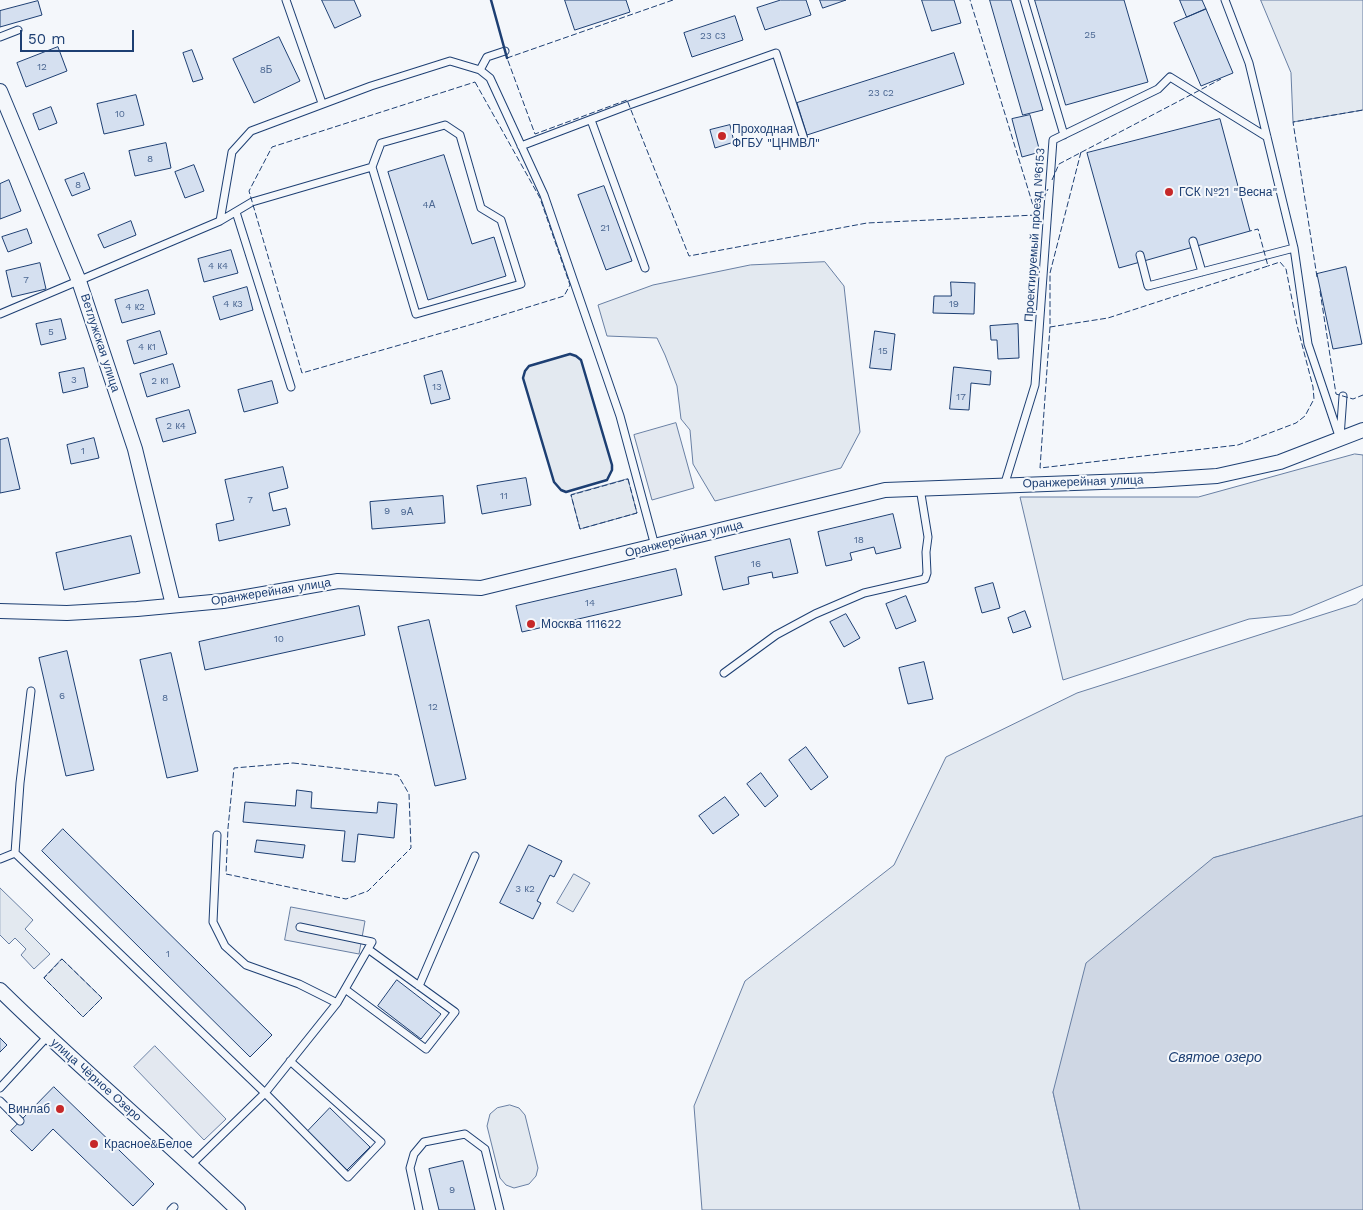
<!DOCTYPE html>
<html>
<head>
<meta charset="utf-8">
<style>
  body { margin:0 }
  #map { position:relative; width:1363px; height:1210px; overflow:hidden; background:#f4f7fb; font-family:"Work Sans",sans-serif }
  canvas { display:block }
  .scale { position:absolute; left:20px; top:30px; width:114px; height:22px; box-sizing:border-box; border:2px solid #1d3f73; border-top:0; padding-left:6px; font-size:15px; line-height:18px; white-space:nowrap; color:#1d3f73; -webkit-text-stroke:4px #f4f7fb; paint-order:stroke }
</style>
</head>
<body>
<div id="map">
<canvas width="1363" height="1210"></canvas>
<div class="scale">50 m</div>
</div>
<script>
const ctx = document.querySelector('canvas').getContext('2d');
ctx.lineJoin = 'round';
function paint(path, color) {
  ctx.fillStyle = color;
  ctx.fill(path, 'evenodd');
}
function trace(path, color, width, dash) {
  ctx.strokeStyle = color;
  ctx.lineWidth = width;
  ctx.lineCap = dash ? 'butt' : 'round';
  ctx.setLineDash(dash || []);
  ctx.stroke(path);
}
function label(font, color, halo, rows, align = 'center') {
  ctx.font = font + ' "Work Sans",sans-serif';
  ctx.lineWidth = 4;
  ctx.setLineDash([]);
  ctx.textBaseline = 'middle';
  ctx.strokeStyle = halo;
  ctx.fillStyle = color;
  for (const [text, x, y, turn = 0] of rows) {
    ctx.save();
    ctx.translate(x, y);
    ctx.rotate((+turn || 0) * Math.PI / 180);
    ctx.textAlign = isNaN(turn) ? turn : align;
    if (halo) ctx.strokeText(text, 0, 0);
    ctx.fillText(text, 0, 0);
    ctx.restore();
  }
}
const green = new Path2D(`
  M1261,0H1363V110L1293,122L1291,73Z
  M825,262L844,286L860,432L841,468L715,501L693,464L690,430L681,419L677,386L665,355L657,338L607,336L598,305L653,285L750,265Z
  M570,354L576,356L581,360L612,465V470L607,480L566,492L561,490L554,482L523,378L525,371L529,366Z
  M1355,454L1363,455V585L1291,615L1249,619L1063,680L1020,497H1198Z
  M628,479L637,513L580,529L571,495Z
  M1363,599V816L1213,858L1053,1092L1080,1210H702L694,1106L745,981L894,865L946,757L1077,693L1356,604Z
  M574,874L590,883L573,912L557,903Z
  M0,888L33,920L25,929L50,954L34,969L21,955L26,949L15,938L9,944L0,935Z
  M62,959L102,998L83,1017L44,978Z
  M510,1105L519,1108L525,1115L538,1168L536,1176L529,1184L514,1188L506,1185L500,1178L487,1126L490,1114L497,1108Z`);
const parking = new Path2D(`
  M676,423L694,488L652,500L634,435Z
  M291,907L365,921L359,954L285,940Z
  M155,1046L226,1119L204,1140L134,1067Z`);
const water = new Path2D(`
  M1363,816V1210H1080L1053,1092L1086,963L1213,858Z`);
const building = new Path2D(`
  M322,0H354L361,16L335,28Z
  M565,0H626L630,12L575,30Z
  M781,0H806L811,15L765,30L757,8Z
  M820,0H846L823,8Z
  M922,0H954L961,23L932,31Z
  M990,0H1011L1043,110L1023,115Z
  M1035,0H1124L1148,82L1066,105Z
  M1180,0H1202L1206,9L1187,17Z
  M38,1L42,15L0,27V11Z
  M1206,9L1233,73L1201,86L1174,23Z
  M735,16L743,40L692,57L684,33Z
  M279,37L300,81L254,103L233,59Z
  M58,47L67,71L26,87L17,63Z
  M192,50L203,79L193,82L183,53Z
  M954,53L964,84L807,135L797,103Z
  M136,95L144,125L104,134L97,104Z
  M51,107L57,123L39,130L33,114Z
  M1030,115L1040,152L1022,157L1012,119Z
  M1220,119L1250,231L1119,268L1087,153Z
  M730,125L734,142L715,148L710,130Z
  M166,143L171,168L135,176L129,151Z
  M444,155L472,244L494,237L506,276L428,300L388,172Z
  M194,165L204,191L185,198L175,172Z
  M84,173L90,189L72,196L65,180Z
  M9,180L21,211L0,219V184Z
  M604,186L632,261L606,270L578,195Z
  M131,221L136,235L104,248L98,235Z
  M27,229L32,243L8,252L2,237Z
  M231,250L238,273L204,282L198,259Z
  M40,263L46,289L12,297L6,271Z
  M1346,267L1362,344L1333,349L1317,274Z
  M951,282L975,283L974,314L933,313L934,296H951Z
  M247,287L253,310L220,320L213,297Z
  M148,290L155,314L122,323L115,300Z
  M61,319L66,339L41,345L36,324Z
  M1018,324L1019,358L998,359L997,340H991L990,326Z
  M160,331L167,354L134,364L127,341Z
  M875,331L895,334L891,370L870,368Z
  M173,364L180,387L147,397L140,374Z
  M954,367L991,371L990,385L971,383L969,410L950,409Z
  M84,368L88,387L63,393L59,373Z
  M442,371L450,399L431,404L424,376Z
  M272,381L278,403L244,412L238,390Z
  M189,410L196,433L163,442L156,419Z
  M8,438L20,489L0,493V440Z
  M94,438L99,458L71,464L67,445Z
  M283,467L288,488L269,493L273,511L286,508L290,525L219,541L216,524L234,520L225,480Z
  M526,478L531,505L482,514L477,486Z
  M443,496L445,523L372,529L370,502Z
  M893,514L901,548L876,554L874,547L850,553L852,560L826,566L818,532Z
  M131,536L140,573L64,590L56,553Z
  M790,539L798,573L773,578L772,572L748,577L749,584L723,590L715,557Z
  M676,569L682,595L522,632L516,606Z
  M993,583L1000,608L982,613L975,588Z
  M906,596L916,621L896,629L886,604Z
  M359,606L365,635L205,670L199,642Z
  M1025,611L1031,627L1013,633L1008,618Z
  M846,614L860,638L844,647L830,622Z
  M429,620L466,779L435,786L398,627Z
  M67,651L94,770L66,776L39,658Z
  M171,653L198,771L167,778L140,660Z
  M924,662L933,699L908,704L899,668Z
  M806,747L828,777L811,790L789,760Z
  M761,773L778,796L765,807L747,784Z
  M297,790L312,792L311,808L377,813L378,802L397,804L394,838L358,834L355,862L342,861L345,831L243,822L245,802L295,806Z
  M725,797L739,815L713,834L699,816Z
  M63,829L272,1035L250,1057L42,851Z
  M257,840L305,845L303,858L255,852Z
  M529,845L562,861L554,877L550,875L537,901L541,903L533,919L500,903Z
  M397,980L441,1014L421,1039L378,1006Z
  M0,1038L7,1045L0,1052Z
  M54,1087L154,1184L133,1206L53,1129L32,1151L11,1131Z
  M330,1108L370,1147L347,1170L308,1131Z
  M463,1161L475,1210H439L429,1169Z`);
const service = new Path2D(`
  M286,0L322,103
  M1024,0L1064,135
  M1225,0L1249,63L1294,248
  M0,37L18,30
  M480,70L487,57L505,51
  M591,120L645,268
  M521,146L629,105L776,53L805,142
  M236,212L291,387
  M220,221L252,202L372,167L416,314L521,284L501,220L481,208L460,135L445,125L381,143L372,167
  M1193,241L1202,272
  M1140,255L1148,286L1294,248L1308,344L1340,439
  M0,314L220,221L232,152L251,131L371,86L450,61L480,70L490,78L544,195L620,416L655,546
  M1340,437L1343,396
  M1004,486L1035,385L1053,140L1158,89L1170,77L1267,137
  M724,673L776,635L815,614L864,593L925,579L927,573L926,552L928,537L920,488
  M15,853L20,783L31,691
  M0,859L15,853L265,1093L348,1177L381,1142L290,1061
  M300,927L372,942L337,1003
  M419,986L475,856
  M345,989L426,1049L455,1012L368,949
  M0,1088L47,1037
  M0,1101L20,1121
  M191,1165L265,1093L337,1003L299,984L246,965L225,946L213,922L217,835
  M171,1210L174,1207
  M419,1210L410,1168L414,1154L424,1142L465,1134L485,1149L500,1210`);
const minor = new Path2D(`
  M0,91L79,281L135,449L173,605
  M0,611L67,613L137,609L223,601L338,581L481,588L885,490L1155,480L1217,476L1280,462L1363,430
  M0,990C77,1066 160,1135 238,1210`);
const fence = new Path2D(`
  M673,0L507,58L535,134L627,100L689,256L867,223L1036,215L970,0
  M475,82L540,198L570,285L564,296L480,322L302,373L249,191L272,147Z
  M1081,152L1050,273V327L1108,318L1268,266L1258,229L1250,231
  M1052,180L1059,164L1221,79
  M1036,214L1048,189
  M1317,277L1293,122L1363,110
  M1320,291L1336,394L1353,399L1363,395
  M1050,327L1040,468L1238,445L1296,423L1305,416L1314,399L1313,387L1297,325L1286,269L1280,262L1268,266
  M628,479L637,513L580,529L571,495Z
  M293,763L398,775L409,794L411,848L368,891L346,899L226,874L228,828L234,768Z
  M62,959L102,998L83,1017L44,978Z`);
const wall = new Path2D(`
  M491,0L507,58
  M570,354L576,356L581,360L612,465V470L607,480L566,492L561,490L554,482L523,378L525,371L529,366Z`);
const markers = [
  [722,136,5,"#c62828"],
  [1169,192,5,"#c62828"],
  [531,624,5,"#c62828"],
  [60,1109,5,"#c62828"],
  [94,1144,5,"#c62828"]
];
const numberNames = [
  ["25",1090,35],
  ["23 с3",713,36],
  ["12",42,67],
  ["8Б",266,70],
  ["23 с2",881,93],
  ["10",120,114],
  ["8",150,159],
  ["8",78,185],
  ["4А",429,205],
  ["21",605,228],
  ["4 к4",218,266],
  ["7",26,280],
  ["4 к3",233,304],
  ["19",954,304],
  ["4 к2",135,307],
  ["5",51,332],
  ["4 к1",147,347],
  ["15",883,351],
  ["3",74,380],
  ["2 к1",160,381],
  ["13",437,387],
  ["17",961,397],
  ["2 к4",176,426],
  ["1",83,451],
  ["11",504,496],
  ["7",250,500],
  ["9",387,511],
  ["9А",407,512],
  ["18",859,540],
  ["16",756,564],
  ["14",590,603],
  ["10",279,639],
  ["6",62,696],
  ["8",165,698],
  ["12",433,707],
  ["3 к2",525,889],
  ["1",168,954],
  ["9",452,1190]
];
const poiNames = [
  ["Проходная",732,129],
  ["ФГБУ \"ЦНМВЛ\"",732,143],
  ["ГСК №21 \"Весна\"",1179,192],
  ["Москва 111622",541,624],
  ["Винлаб",50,1109,"right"],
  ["Красное&Белое",104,1144]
];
const streetNames = [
  ["Проектируемый проезд №6153",1035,235,-86],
  ["Ветлужская улица",100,343,72],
  ["Оранжерейная улица",1083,482,-2],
  ["Оранжерейная улица",684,539,-14],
  ["Оранжерейная улица",271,592,-9],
  ["улица Чёрное Озеро",96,1080,42]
];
const waterNames = [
  ["Святое озеро",1215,1058]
];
paint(green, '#e3e9f0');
trace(green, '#687fa3', 1);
paint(parking, '#e3e8f0');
trace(parking, '#687fa3', 1);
paint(water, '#cfd7e4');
trace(water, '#687fa3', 1);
paint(building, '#d5e0f0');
trace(building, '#1d3f73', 1);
trace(service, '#1d3f73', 9);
trace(minor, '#1d3f73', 16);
trace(service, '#f4f7fb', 7);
trace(minor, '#f4f7fb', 14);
trace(fence, '#1d3f73', 1, [6, 2.5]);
trace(wall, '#1d3f73', 2.5);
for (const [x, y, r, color] of markers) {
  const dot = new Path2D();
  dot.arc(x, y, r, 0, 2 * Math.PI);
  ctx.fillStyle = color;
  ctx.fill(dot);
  trace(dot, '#f4f7fb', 2);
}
label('10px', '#4b6792', null, numberNames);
label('12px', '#1d3f73', '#f4f7fb', poiNames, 'left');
label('12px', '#1d3f73', '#f4f7fb', streetNames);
label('italic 14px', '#1d3f73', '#f4f7fb', waterNames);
</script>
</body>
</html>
